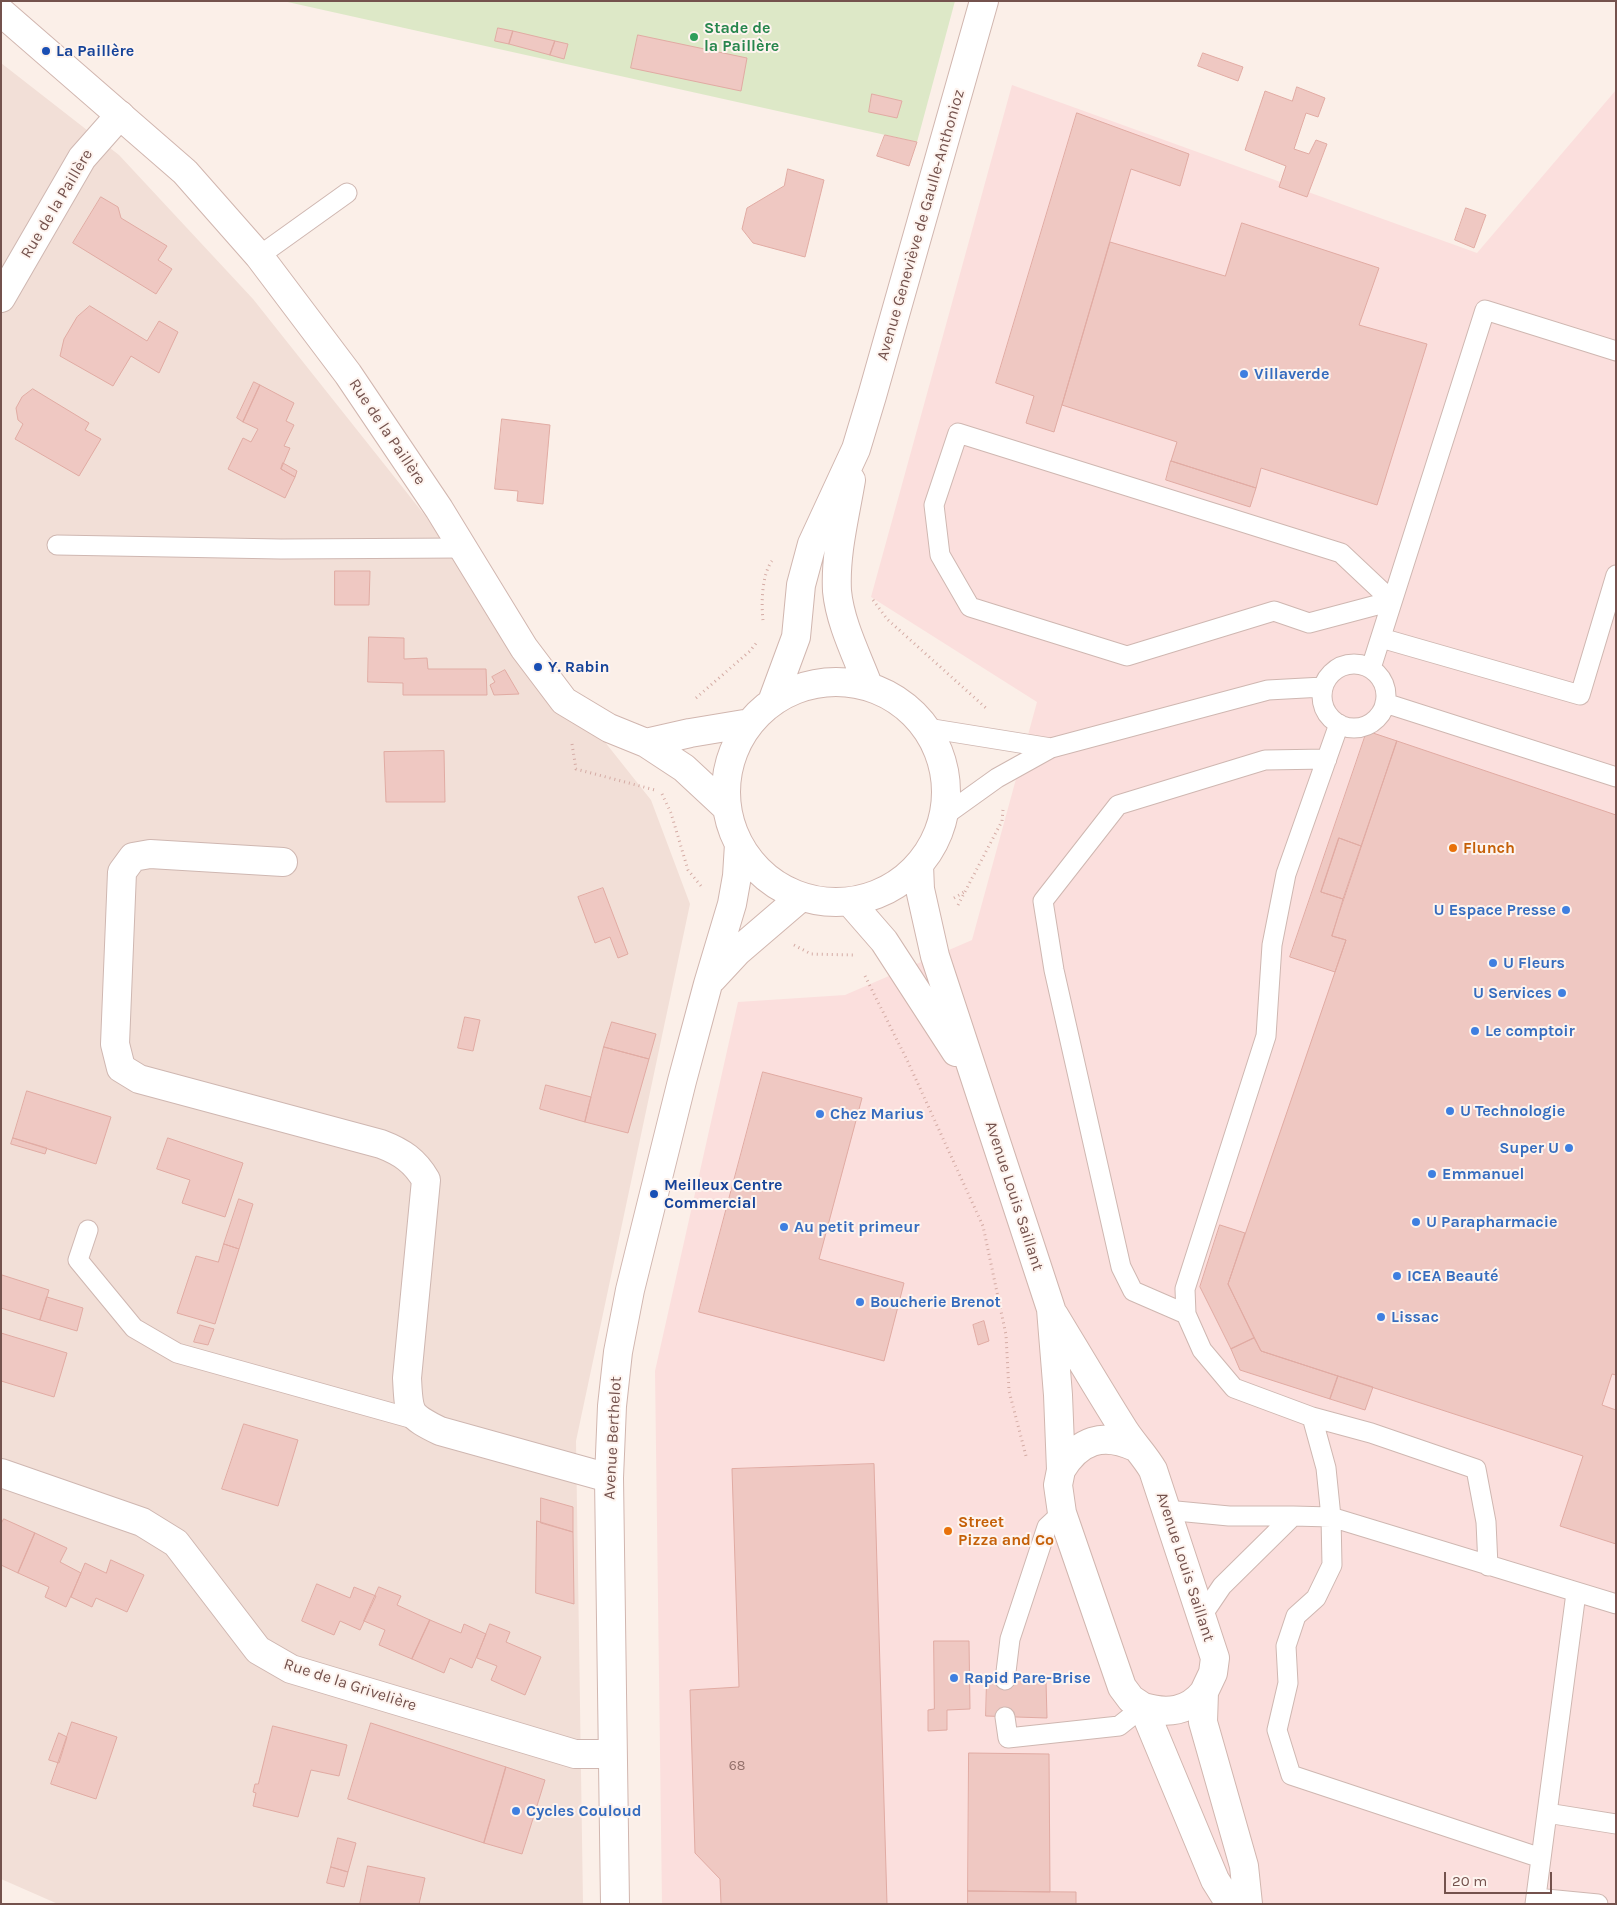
<!DOCTYPE html>
<html>
<head>
<meta charset="utf-8">
<style>
  body { margin:0 }
  #map { position:relative; width:1617px; height:1905px; overflow:hidden; background:#fbefe8; font-family:Karla,sans-serif }
  canvas { display:block }
  .frame { position:absolute; inset:0; border:2px solid #74524d; pointer-events:none }
  .scale { position:absolute; left:1444px; top:1872px; width:108px; height:22px; box-sizing:border-box; border:2px solid #74524d; border-top:0; padding-left:6px; font-size:15px; line-height:18px; white-space:nowrap; color:#74524d; -webkit-text-stroke:4px #fef4ef; paint-order:stroke }
</style>
</head>
<body>
<div id="map">
<canvas width="1617" height="1905"></canvas>
<div class="frame"></div>
<div class="scale">20 m</div>
</div>
<script>
const ctx = document.querySelector('canvas').getContext('2d');
ctx.lineJoin = 'round';
function paint(path, color) {
  ctx.fillStyle = color;
  ctx.fill(path, 'evenodd');
}
function trace(path, color, width, dash) {
  ctx.strokeStyle = color;
  ctx.lineWidth = width;
  ctx.lineCap = dash ? 'butt' : 'round';
  ctx.setLineDash(dash || []);
  ctx.stroke(path);
}
function label(font, color, halo, rows, align = 'center') {
  ctx.font = font + ' Karla,sans-serif';
  ctx.lineWidth = 4;
  ctx.setLineDash([]);
  ctx.textBaseline = 'middle';
  ctx.strokeStyle = halo;
  ctx.fillStyle = color;
  for (const [text, x, y, turn = 0] of rows) {
    ctx.save();
    ctx.translate(x, y);
    ctx.rotate((+turn || 0) * Math.PI / 180);
    ctx.textAlign = isNaN(turn) ? turn : align;
    if (halo) ctx.strokeText(text, 0, 0);
    ctx.fillText(text, 0, 0);
    ctx.restore();
  }
}
const residential = new Path2D(`
  M1,63L119,155L253,299L651,800L690,904L576,1441L583,1904H58L1,1879Z`);
const commercial = new Path2D(`
  M1012,85L1477,253L1616,90V1904H662L655,1371L738,1002L845,995L972,940L1037,702L871,597Z`);
const green = new Path2D(`
  M283,1H955L917,142Z`);
const building = new Path2D(`
  M498,28L513,31L509,44L495,41Z
  M513,31L555,41L550,55L509,44Z
  M638,35L747,58L741,91L631,68Z
  M555,41L568,44L564,59L550,55Z
  M1203,53L1243,67L1238,81L1198,66Z
  M1297,87L1325,98L1318,117L1306,113L1294,149L1309,154L1316,140L1327,144L1307,197L1279,187L1286,166L1245,150L1265,91L1292,101Z
  M872,94L902,101L897,118L869,112Z
  M1077,113L1189,154L1180,186L1131,169L1054,432L1026,423L1034,396L996,383Z
  M885,135L917,142L909,166L877,156Z
  M788,169L824,180L805,257L753,243L742,229L747,208L784,186Z
  M101,197L118,207L121,218L167,246L158,260L172,269L156,294L73,243Z
  M1466,208L1486,215L1474,248L1455,240Z
  M1242,223L1379,268L1359,325L1427,344L1377,505L1261,468L1256,488L1171,461L1177,442L1062,405L1110,242L1225,276Z
  M90,306L147,341L159,321L178,332L159,373L131,356L113,386L60,356L64,339L77,317Z
  M254,382L260,385L243,422L237,418Z
  M260,385L294,403L286,421L294,425L284,446L290,448L281,469L295,477L285,498L228,469L243,438L251,442L258,429L243,422Z
  M33,389L89,423L85,430L101,439L79,476L15,439L23,424L18,420L16,408L22,397Z
  M502,419L550,425L543,504L517,501L518,491L495,489Z
  M1171,461L1256,488L1250,507L1166,480Z
  M283,463L297,471L295,477L281,469Z
  M335,571H370L369,605H335Z
  M369,637L404,638V659L427,658L428,669H486L487,695H403V683L368,682Z
  M505,670L519,694L494,695L490,685L495,682L492,677Z
  M1367,731L1397,741L1361,846L1339,838L1321,892L1343,899L1332,936L1346,940L1335,972L1290,957Z
  M1397,741L1616,815V1375L1612,1374L1602,1405L1616,1410V1544L1560,1526L1583,1456L1261,1351L1228,1284L1346,940L1332,936Z
  M444,751L445,802H386L384,752Z
  M1339,838L1361,846L1343,899L1321,892Z
  M603,888L628,954L618,958L610,937L595,943L578,897Z
  M465,1017L480,1020L473,1051L458,1048Z
  M612,1022L656,1034L649,1059L604,1047Z
  M604,1047L649,1059L628,1133L585,1122Z
  M763,1072L862,1098L819,1259L904,1283L884,1361L699,1312Z
  M546,1085L591,1097L585,1122L540,1109Z
  M27,1091L111,1117L96,1164L13,1138Z
  M13,1138L47,1148L45,1154L11,1144Z
  M168,1138L243,1163L225,1217L182,1203L190,1180L157,1169Z
  M239,1199L253,1204L239,1249L224,1244Z
  M1220,1225L1245,1233L1228,1284L1254,1338L1231,1349L1200,1287Z
  M224,1244L239,1249L215,1324L177,1313L196,1256L218,1262Z
  M2,1275L49,1290L40,1320L1,1308Z
  M47,1297L83,1308L77,1331L40,1320Z
  M984,1321L989,1341L978,1345L973,1325Z
  M200,1325L214,1329L208,1345L194,1342Z
  M1,1333L67,1353L54,1397L1,1381Z
  M1254,1338L1261,1351L1338,1376L1330,1399L1240,1370L1231,1349Z
  M1338,1376L1373,1387L1365,1410L1330,1399Z
  M244,1424L298,1440L278,1506L222,1489Z
  M874,1464L887,1904H721L720,1879L695,1853L690,1690L739,1687L732,1469Z
  M541,1498L573,1507V1532L541,1523Z
  M4,1519L35,1533L18,1573L1,1565V1524Z
  M537,1521L573,1532L574,1604L536,1593Z
  M35,1533L67,1548L60,1562L81,1573L66,1607L45,1597L49,1587L18,1573Z
  M111,1560L144,1575L127,1612L96,1598L92,1607L71,1597L85,1563L106,1573Z
  M317,1584L350,1598L354,1587L376,1596L360,1630L340,1621L334,1635L302,1621Z
  M379,1587L401,1596L397,1605L430,1620L412,1659L379,1645L385,1630L364,1621Z
  M430,1620L461,1633L464,1624L486,1634L472,1668L450,1658L444,1673L412,1659Z
  M490,1624L510,1632L506,1642L541,1657L525,1695L491,1680L497,1666L477,1658Z
  M934,1641H969L970,1709L947,1710V1730L928,1731V1710L934,1709Z
  M987,1679L1046,1681L1047,1718L986,1716Z
  M72,1722L117,1737L96,1799L51,1784Z
  M371,1723L506,1767L484,1843L348,1799Z
  M273,1726L347,1745L339,1776L311,1770L298,1817L253,1806L256,1793L253,1792L255,1784H258Z
  M59,1733L67,1737L59,1763L49,1760Z
  M969,1753L1049,1754L1050,1892L968,1891Z
  M506,1767L545,1780L522,1854L484,1843Z
  M338,1838L356,1843L348,1872L331,1867Z
  M368,1866L425,1878L419,1904H360Z
  M331,1867L348,1872L344,1887L327,1883Z
  M968,1891L1076,1892V1904H968Z`);
const path = new Path2D(`
  M873,600L887,619L986,708
  M763,620C761,603 762,574 772,561
  M696,698L750,651L758,641
  M572,744L576,769L655,790
  M662,794L671,813L688,870L701,886
  M954,898L964,892
  M958,905L1002,821L1003,810
  M794,945L811,954L853,955
  M865,976L908,1062L983,1226L1006,1335L1009,1391L1026,1456`);
const lane = new Path2D(`
  M259,256L347,193
  M958,433L1341,553L1392,601L1309,623L1274,611L1127,656L970,607L940,555L934,505Z
  M57,545L281,549L463,548
  M1381,638L1580,695L1616,575
  M1322 696a32 32 0 1 1 64 0a32 32 0 1 1-64 0Z
  M1371,668L1485,310L1616,351
  M1385,703L1616,777
  M927,728L1051,748
  M944,816L997,778L1051,748L1268,690L1323,687
  M88,1230L78,1260L134,1328L177,1353L417,1420
  M1186,1314L1133,1291L1121,1267L1054,970L1043,901L1118,805L1265,760L1327,759
  M1312,1417L1371,1433L1476,1469L1486,1522L1488,1566
  M1166,1510L1229,1516H1293L1222,1586L1201,1617
  M1293,1516L1331,1517L1326,1468L1312,1417L1234,1388L1202,1350L1186,1314L1185,1289L1266,1036L1272,945L1286,874L1339,724
  M1005,1680L1010,1639L1047,1527L1062,1513
  M1005,1717L1008,1738L1119,1726L1143,1707
  M1547,1813L1616,1824
  M1541,1858L1291,1775L1277,1730L1288,1683L1286,1646L1296,1616L1316,1598L1332,1565L1331,1517L1616,1604
  M1536,1898L1598,1904
  M1535,1904L1576,1593`);
const street = new Path2D(`
  M1,298L82,158L120,115
  M283,862L150,854L133,857L122,872L115,1044L121,1068L139,1079L381,1144C402,1152 415,1161 426,1180L407,1378C409,1413 407,1415 440,1431L609,1478
  M1,1473L142,1522L176,1543L258,1650L291,1669L575,1754H612`);
const secondary = new Path2D(`
  M1,12L185,172L259,256L348,374L439,509L524,648L564,701L609,728L646,743L684,768L727,808
  M851,480C845,516 835,554 837,591C840,623 857,656 868,685
  M726 792a110 110 0 1 1 220 0a110 110 0 1 1-220 0Z
  M772,702L796,637L801,585L812,544L856,449L872,396L984,1
  M646,743L690,733L750,723
  M919,865L920,889L935,956L1051,1309L1058,1395L1061,1470L1058,1485L1062,1513L1122,1687L1131,1699L1143,1707L1215,1880L1230,1904
  M850,902L884,941L956,1052
  M712,979L738,951L801,897
  M1054,1315C1077,1353 1100,1392 1124,1430C1133,1444 1145,1456 1153,1470L1215,1658L1213,1673L1204,1692L1203,1722L1244,1866L1248,1904
  M1061,1470C1079,1440 1103,1432 1135,1447
  M1143,1707C1167,1714 1188,1712 1204,1692
  M615,1904L609,1478L612,1406L618,1352L630,1290L682,1081L708,984L732,904L737,876L739,844`);
const markers = [
  [694,37,5,"#2e9e5b"],
  [46,51,5,"#1a4fb4"],
  [1244,374,5,"#3f7fe0"],
  [538,667,5,"#1a4fb4"],
  [1453,848,5,"#e8710a"],
  [1566,910,5,"#3f7fe0"],
  [1493,963,5,"#3f7fe0"],
  [1562,993,5,"#3f7fe0"],
  [1475,1031,5,"#3f7fe0"],
  [1450,1111,5,"#3f7fe0"],
  [820,1114,5,"#3f7fe0"],
  [1569,1148,5,"#3f7fe0"],
  [1432,1174,5,"#3f7fe0"],
  [654,1194,5,"#1a4fb4"],
  [1416,1222,5,"#3f7fe0"],
  [784,1227,5,"#3f7fe0"],
  [1397,1276,5,"#3f7fe0"],
  [860,1302,5,"#3f7fe0"],
  [1381,1317,5,"#3f7fe0"],
  [948,1531,5,"#e8710a"],
  [954,1678,5,"#3f7fe0"],
  [516,1811,5,"#3f7fe0"]
];
const numberNames = [
  ["68",737,1766]
];
const leisureNames = [
  ["Stade de",704,28],
  ["la Paillère",704,46]
];
const transitNames = [
  ["La Paillère",56,51],
  ["Y. Rabin",548,667],
  ["Meilleux Centre",664,1185],
  ["Commercial",664,1203]
];
const streetNames = [
  ["Rue de la Paillère",57,204,-59],
  ["Avenue Geneviève de Gaulle-Anthonioz",921,225,-74],
  ["Rue de la Paillère",387,432,56],
  ["Avenue Louis Saillant",1014,1196,72],
  ["Avenue Berthelot",613,1438,-87],
  ["Avenue Louis Saillant",1185,1567,72],
  ["Rue de la Grivelière",350,1685,18]
];
const shopNames = [
  ["Villaverde",1254,374],
  ["U Espace Presse",1556,910,"right"],
  ["U Fleurs",1503,963],
  ["U Services",1552,993,"right"],
  ["Le comptoir",1485,1031],
  ["U Technologie",1460,1111],
  ["Chez Marius",830,1114],
  ["Super U",1559,1148,"right"],
  ["Emmanuel",1442,1174],
  ["U Parapharmacie",1426,1222],
  ["Au petit primeur",794,1227],
  ["ICEA Beauté",1407,1276],
  ["Boucherie Brenot",870,1302],
  ["Lissac",1391,1317],
  ["Rapid Pare-Brise",964,1678],
  ["Cycles Couloud",526,1811]
];
const foodNames = [
  ["Flunch",1463,848],
  ["Street",958,1522],
  ["Pizza and Co",958,1540]
];
paint(residential, '#f2dfd7');
paint(commercial, '#fbdfdd');
paint(green, '#dde8c7');
paint(building, '#efc8c2');
trace(building, '#e1aba3', 1);
trace(lane, '#cfb7b1', 21);
trace(street, '#cfb7b1', 30);
trace(secondary, '#d1b6af', 30);
trace(path, '#d4aba4', 3, [1, 4]);
trace(lane, '#fff', 19);
trace(street, '#fff', 28);
trace(secondary, '#fff', 28);
for (const [x, y, r, color] of markers) {
  const dot = new Path2D();
  dot.arc(x, y, r, 0, 2 * Math.PI);
  ctx.fillStyle = color;
  ctx.fill(dot);
  trace(dot, '#fef4ef', 2);
}
label('14px', '#93706a', null, numberNames);
label('bold 16px', '#27864d', '#fef4ef', leisureNames, 'left');
label('bold 16px', '#164399', '#fef4ef', transitNames, 'left');
label('16px', '#74524d', '#fef4ef', streetNames);
label('bold 16px', '#366cbe', '#fef4ef', shopNames, 'left');
label('bold 16px', '#c56008', '#fef4ef', foodNames, 'left');
</script>
</body>
</html>
